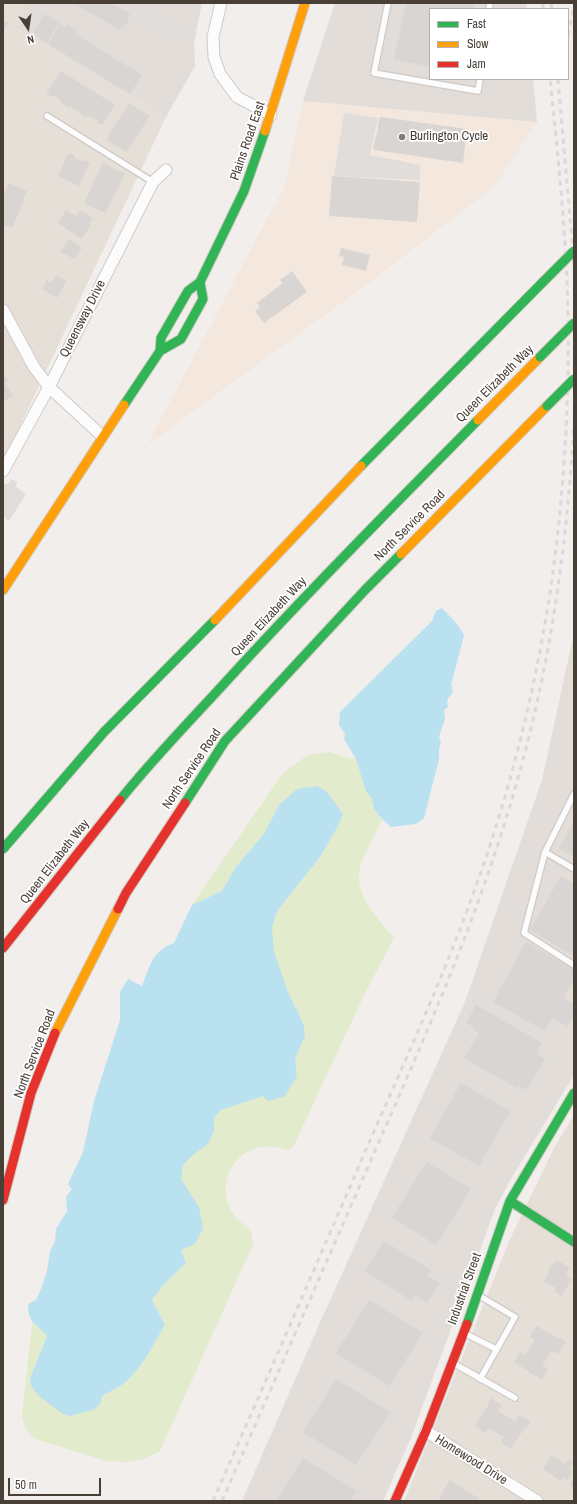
<!DOCTYPE html>
<html>
<head>
<meta charset="utf-8">
<style>
  body { margin:0 }
  #map { position:relative; width:577px; height:1504px; overflow:hidden; background:#f1eeeb; font-family:"Archivo Narrow",sans-serif }
  canvas { display:block }
  .frame { position:absolute; inset:0; border:4px solid #483f36; pointer-events:none }
  .legend { position:absolute; left:429px; top:8px; width:140px; height:72px; box-sizing:border-box; background:#fff; border:1px solid #b6b2af; margin:0; padding:5px 7px; list-style:none; font-size:12px; color:#483f36 }
  .legend li { display:flex; align-items:center; gap:8px; height:20px }
  .legend b { width:20px; border:1px solid #b6b2af }
  .north { position:absolute; left:8px; top:8px; width:40px; height:40px; -webkit-text-stroke:3px #fff; paint-order:stroke; rotate:167deg; font-size:11px; font-weight:700; line-height:16px; text-align:center; color:#483f36 }
  .north::after { content:''; display:block; margin:auto; width:14px; height:18px; background:#483f36; clip-path:polygon(50% 0,100% 100%,50% 72%,0 100%) }
  .scale { position:absolute; left:8px; top:1478px; width:93px; height:18px; box-sizing:border-box; border:2px solid #483f36; border-top:0; padding-left:5px; font-size:12px; line-height:14px; white-space:nowrap; color:#483f36; -webkit-text-stroke:3px #fff; paint-order:stroke }
</style>
</head>
<body>
<div id="map">
<canvas width="577" height="1504"></canvas>
<div class="frame"></div>
<ul class="legend">
<li><b style="height:5px;background:#30b455"></b>Fast</li>
<li><b style="height:5px;background:#ff9f0a"></b>Slow</li>
<li><b style="height:5px;background:#e5322d"></b>Jam</li>
</ul>
<div class="north">N</div>
<div class="scale">50 m</div>
</div>
<script>
const ctx = document.querySelector('canvas').getContext('2d');
ctx.lineJoin = 'round';
function paint(path, color) {
  ctx.fillStyle = color;
  ctx.fill(path, 'evenodd');
}
function trace(path, color, width, dash) {
  ctx.strokeStyle = color;
  ctx.lineWidth = width;
  ctx.lineCap = dash ? 'butt' : 'round';
  ctx.setLineDash(dash || []);
  ctx.stroke(path);
}
function label(font, color, halo, rows, align = 'center') {
  ctx.font = font + ' "Archivo Narrow",sans-serif';
  ctx.lineWidth = 3.5;
  ctx.setLineDash([]);
  ctx.textBaseline = 'middle';
  ctx.strokeStyle = halo;
  ctx.fillStyle = color;
  for (const [text, x, y, turn = 0] of rows) {
    ctx.save();
    ctx.translate(x, y);
    ctx.rotate((+turn || 0) * Math.PI / 180);
    ctx.textAlign = isNaN(turn) ? turn : align;
    if (halo) ctx.strokeText(text, 0, 0);
    ctx.fillText(text, 0, 0);
    ctx.restore();
  }
}
const residential = new Path2D(`
  M3,3H26L15,28L166,117L3,462Z
  M574,1115V1501H404L510,1239L555,1146Z`);
const commercial = new Path2D(`
  M303,101L537,122L494,187L369,283L147,445L284,187Z`);
const industrial = new Path2D(`
  M26,3H202L194,43L195,66L166,117L15,28Z
  M335,3H526L527,9H430V79H533L537,122L303,101Z
  M574,633V1075L512,1177L495,1209L412,1435L383,1501H242L322,1318L465,1002L542,780Z`);
const green = new Path2D(`
  M329,752L348,758L356,759L366,792L371,797L374,809L382,819C376,834 364,852 360,867C353,895 378,918 394,938L365,993L293,1147L288,1150C271,1145 256,1144 241,1156C225,1170 221,1193 232,1212C236,1220 246,1225 251,1232C252,1235 253,1241 253,1244L160,1451L144,1459L125,1462L107,1461L35,1439L26,1430L22,1417L32,1323L43,1330L47,1336L30,1378L70,1416L100,1404L102,1396C111,1391 122,1386 129,1379C144,1364 154,1343 165,1325L152,1300L164,1284L186,1263L181,1250L199,1207L181,1179L183,1165L193,1155L208,1144L214,1131V1118L221,1110L263,1096L297,1076L295,1059L305,1036L304,1025L288,992L273,952L272,927L277,911L320,857L337,828L343,814L279,805L264,834L235,868L222,891L192,905L283,773L308,755Z`);
const parking = new Path2D(`
  M145,10L180,30L175,39L140,19Z
  M344,113L378,118L370,155L420,165V180L334,176Z
  M11,479L17,482L16,486L19,489L26,494L9,521L3,517V483L8,484Z`);
const water = new Path2D(`
  M442,608L457,624L464,635L451,685L453,692L447,700L448,707L444,710L445,719L439,737L441,742L439,748V759L424,818L416,824L391,827L382,819L374,809L371,797L366,792L356,759L344,739L345,734L339,725L340,712L432,621L436,611Z
  M317,786L327,792L343,814L337,828L320,857L277,911L272,927L274,952L288,992L304,1025L305,1036L295,1059L297,1076L285,1096L268,1101L263,1096L221,1110L214,1118V1131L208,1144L193,1155L183,1165L181,1179L199,1207L203,1228L195,1244L181,1250L186,1263L164,1284L152,1300L165,1325C154,1343 144,1364 129,1379C122,1386 111,1391 102,1396L100,1404L93,1410L70,1416L63,1414L39,1396L31,1386L30,1378L47,1336C37,1323 28,1325 28,1304L36,1300L41,1289L47,1271L50,1252L55,1241L56,1229L67,1211L66,1197L72,1189L68,1184L83,1152L94,1101L120,1020V992L128,979L142,986C150,966 152,951 174,943L192,905L222,891L235,868L264,834L279,805L297,789Z`);
const building = new Path2D(`
  M73,3H110L130,14L127,19L129,20L125,26L123,25L120,30Z
  M406,3H467L475,5L474,9H430V67L394,59Z
  M44,14L59,23L47,43L33,33Z
  M3,20L8,23L3,31Z
  M60,24L66,28L68,24L77,31L75,34L142,75L130,94L48,44Z
  M61,71L115,105L102,125L101,124L100,125L97,123L98,121L88,115L86,117L70,106L69,108L60,102L61,100L53,95L52,97L46,94Z
  M129,103L150,116L126,152L106,140Z
  M381,117L467,129L463,163L374,150L373,149L376,135H377L379,118Z
  M70,153L74,155V157L84,162L85,160L90,162L79,186L58,176L68,154Z
  M103,163L125,174L105,213L84,203Z
  M332,176L420,182L417,222L329,216Z
  M9,183L27,191L23,200L24,201L12,228L3,224V196Z
  M66,210L76,216L80,210L93,218L89,224L91,225L82,239L58,223Z
  M69,239L82,248L74,259L61,252Z
  M341,248L370,255L366,271L342,265L344,257L339,256Z
  M292,271L307,292L264,323L255,311L260,308L257,303L283,283L280,280Z
  M56,275L66,281L57,298L42,289L47,280L51,283Z
  M3,374L8,381L5,383L13,395L3,402Z
  M574,821V857L559,848Z
  M561,876L574,884V956L530,930Z
  M526,942L574,969V979L563,998L574,1004V1015L567,1026L552,1018L545,1031L493,1002Z
  M476,1005L542,1043L536,1054L545,1059L526,1090L518,1085L517,1088L464,1058L479,1033L473,1029L474,1027L466,1023Z
  M461,1083L510,1111L479,1166L430,1138Z
  M427,1162L471,1189L436,1245L392,1217Z
  M384,1241L431,1270L427,1276L440,1283L427,1303L415,1295L412,1301L365,1271Z
  M557,1260L570,1268L566,1275L572,1279L561,1296L554,1291L556,1288L544,1281L550,1271L548,1270L552,1264L554,1265Z
  M369,1300L423,1333L389,1386L336,1353Z
  M537,1326L559,1339L560,1338L566,1342L558,1354L552,1350L542,1366L548,1370L542,1380L514,1362L520,1352L525,1355L535,1340L530,1336Z
  M336,1379L390,1412L356,1465L303,1432Z
  M491,1398L502,1405L498,1411L515,1421L519,1415L530,1422L527,1428L525,1427L511,1449L501,1443L504,1437L489,1428L485,1433L475,1426L489,1404L488,1403Z
  M552,1455L566,1464L568,1459L573,1462L569,1470L573,1472L568,1480L564,1478L561,1481L543,1469Z
  M303,1458L357,1491L350,1501H276Z
  M574,1478V1489L569,1485Z
  M450,1480L478,1498V1501H444L439,1498Z`);
const lane = new Path2D(`
  M388,3L374,73L478,91L480,79
  M489,9L490,3
  M47,116L153,182
  M574,794L545,852L574,869
  M545,852L524,933L574,965
  M478,1295L515,1317L480,1379
  M464,1333L496,1349
  M453,1363L515,1398`);
const street = new Path2D(`
  M221,3L213,37L214,57L220,74L237,97L271,115
  M3,310L34,367L49,387L102,436
  M3,471L49,387L153,182L166,170
  M426,1431L537,1501`);
const fast = new Path2D(`
  M160,351L161,338L188,291L200,282L244,191L265,131
  M124,405L160,351L181,339L203,299L200,282
  M361,466L543,282
  M120,800C152,760 188,723 222,686C305,595 391,508 478,420
  M185,803L225,741L365,590L401,554
  M3,849L104,732L215,620
  M510,1201L574,1242
  M467,1324L510,1201L574,1093`);
const slow = new Path2D(`
  M265,131L305,3
  M478,420L540,357
  M401,554L547,406
  M3,590L124,405
  M215,620L361,466
  M55,1033L118,909`);
const jam = new Path2D(`
  M118,909L126,893L185,803
  M3,948L120,800
  M3,1200L31,1093L55,1033
  M395,1501L426,1431L467,1324`);
const rail = new Path2D(`
  M543,3V9
  M551,3L552,9
  M568,35L574,6
  M558,79L574,264
  M213,1501C264,1385 315,1268 365,1152C402,1067 441,983 472,897C508,799 534,696 550,593C565,490 571,385 567,280C564,213 557,146 550,79
  M222,1501C274,1382 326,1263 378,1144C430,1026 481,909 516,785C550,667 567,546 574,423`);
const fastBridge = new Path2D(`
  M543,282L574,251
  M540,357L574,323
  M547,406L574,379`);
const markers = [
  [402,137,4,"#837c75"]
];
const poiNames = [
  ["Burlington Cycle",410,137]
];
const streetNames = [
  ["Plains Road East",248,141,-71],
  ["Queensway Drive",83,319,-63],
  ["Queen Elizabeth Way",495,384,-45],
  ["North Service Road",410,526,-45],
  ["Queen Elizabeth Way",269,617,-47],
  ["North Service Road",192,769,-56],
  ["Queen Elizabeth Way",55,862,-52],
  ["North Service Road",35,1054,-69],
  ["Industrial Street",465,1289,-70],
  ["Homewood Drive",471,1460,32]
];
paint(residential, '#e5dfd8');
paint(commercial, '#f4e8de');
paint(industrial, '#e2ddd9');
paint(green, '#e2ebcb');
paint(parking, '#e0ddda');
paint(water, '#bae1f0');
paint(building, '#d9d5d2');
trace(lane, '#cecac7', 8);
trace(street, '#cecac7', 13);
trace(fast, '#d1cac2', 11);
trace(slow, '#d1cac2', 11);
trace(jam, '#d1cac2', 11);
trace(lane, '#fdfcfc', 5.5);
trace(street, '#fdfcfc', 11);
trace(fast, '#30b455', 9);
trace(slow, '#ff9f0a', 9);
trace(jam, '#e5322d', 9);
trace(rail, '#d9d9d8', 3, [5, 5]);
trace(fastBridge, '#d1cac2', 11, []);
trace(fastBridge, '#30b455', 9);
for (const [x, y, r, color] of markers) {
  const dot = new Path2D();
  dot.arc(x, y, r, 0, 2 * Math.PI);
  ctx.fillStyle = color;
  ctx.fill(dot);
  trace(dot, '#fff', 1.5);
}
label('13px', '#483f36', '#fff', poiNames, 'left');
label('13px', '#483f36', '#fff', streetNames);
</script>
</body>
</html>
